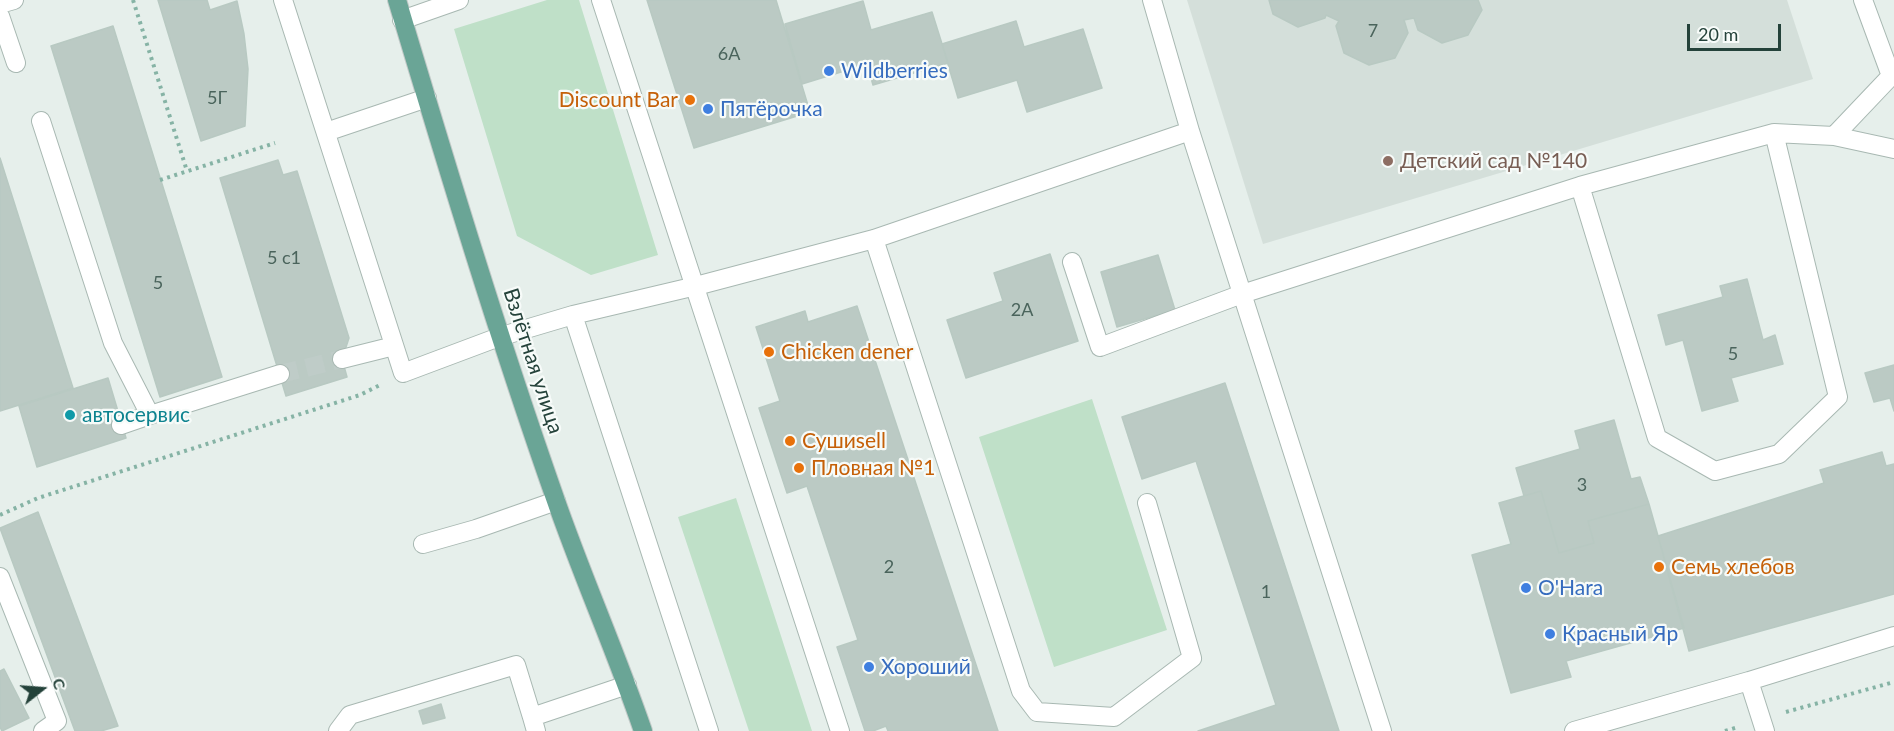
<!DOCTYPE html>
<html>
<head>
<meta charset="utf-8">
<style>
  body { margin:0 }
  #map { position:relative; width:1894px; height:731px; overflow:hidden; background:#e6efeb; font-family:Lato,sans-serif }
  canvas { display:block }
  .north { position:absolute; left:12px; top:659px; width:60px; height:60px; -webkit-text-stroke:4px #f7fbf9; paint-order:stroke; rotate:73deg; font-size:16px; font-weight:700; line-height:24px; text-align:center; color:#24423a }
  .north::after { content:''; display:block; margin:auto; width:21px; height:27px; background:#24423a; clip-path:polygon(50% 0,100% 100%,50% 72%,0 100%) }
  .scale { position:absolute; left:1687px; top:24px; width:94px; height:27px; box-sizing:border-box; border:3px solid #24423a; border-top:0; padding-left:8px; font-size:18px; line-height:21px; white-space:nowrap; color:#24423a; -webkit-text-stroke:4px #f7fbf9; paint-order:stroke }
</style>
</head>
<body>
<div id="map">
<canvas width="1894" height="731"></canvas>
<div class="north">С</div>
<div class="scale">20 m</div>
</div>
<script>
const ctx = document.querySelector('canvas').getContext('2d');
ctx.lineJoin = 'round';
function paint(path, color) {
  ctx.fillStyle = color;
  ctx.fill(path, 'evenodd');
}
function trace(path, color, width, dash) {
  ctx.strokeStyle = color;
  ctx.lineWidth = width;
  ctx.lineCap = dash ? 'butt' : 'round';
  ctx.setLineDash(dash || []);
  ctx.stroke(path);
}
function label(font, color, halo, rows, align = 'center') {
  ctx.font = font + ' Lato,sans-serif';
  ctx.lineWidth = 4.5;
  ctx.setLineDash([]);
  ctx.textBaseline = 'middle';
  ctx.strokeStyle = halo;
  ctx.fillStyle = color;
  for (const [text, x, y, turn = 0] of rows) {
    ctx.save();
    ctx.translate(x, y);
    ctx.rotate((+turn || 0) * Math.PI / 180);
    ctx.textAlign = isNaN(turn) ? turn : align;
    if (halo) ctx.strokeText(text, 0, 0);
    ctx.fillText(text, 0, 0);
    ctx.restore();
  }
}
const built = new Path2D(`
  M1187,0H1787L1813,79L1263,244Z`);
const green = new Path2D(`
  M547,0H579L658,255L591,275L517,236L454,29Z
  M1092,399L1167,630L1054,667L979,437Z
  M736,498L812,731H749L678,517Z`);
const building = new Path2D(`
  M158,0H207L210,10L237,1L244,34L248,69L245,126L201,141Z
  M647,0H776L810,112L694,148Z
  M1269,0H1478L1482,10L1468,35L1442,43L1418,30L1414,18L1404,20L1408,33L1395,58L1369,65L1344,53L1336,26L1339,21L1326,15L1325,18L1298,27L1273,14Z
  M863,1L871,30L932,12L948,63L873,85L867,64L802,84L785,24Z
  M1016,21L1024,47L1083,29L1102,88L1027,112L1017,80L958,98L942,44Z
  M113,26L222,377L160,397L51,46Z
  M0,158L73,388L0,411Z
  M278,160L283,175L297,171L349,338L342,359L347,377L286,396L220,178Z
  M1050,254L1078,341L966,378L947,320L1003,301L994,273Z
  M1158,255L1175,310L1117,327L1101,272Z
  M1747,279L1763,340L1775,335L1783,364L1731,378L1738,401L1702,411L1683,340L1666,345L1658,315L1723,297L1720,286Z
  M857,306L998,731H888L886,726L873,731H865L837,647L858,640L807,486L787,493L759,408L780,401L756,327L805,311L808,322Z
  M1894,365V411L1890,398L1874,402L1865,373Z
  M108,378L126,438L37,467L19,406Z
  M1225,383L1339,731H1198L1276,705L1196,461L1142,479L1122,417Z
  M1614,420L1631,479L1640,477L1649,504L1588,521L1594,543L1559,553L1541,491L1524,496L1516,468L1580,449L1575,431Z
  M1882,452L1886,466L1894,464V594L1689,651L1658,536L1824,483L1820,470Z
  M1541,491L1559,553L1594,543L1588,521L1649,504L1684,628L1566,661L1571,677L1511,693L1472,555L1511,544L1499,503Z
  M38,512L118,726L101,731H75L0,528Z
  M4,669L29,718L2,731L0,727V671Z
  M441,704L445,718L423,724L419,711Z`);
const minorTunnel = new Path2D(`
  M280,374L342,359`);
const path = new Path2D(`
  M133,0L187,171
  M160,180L275,143
  M0,515L38,498L360,395L382,384
  M1786,712L1894,682
  M1725,731L1738,727`);
const minor = new Path2D(`
  M283,0L403,373L499,337L573,315L696,286L874,239L1190,131
  M601,0L840,731
  M1152,0L1190,131L1382,731
  M0,4L14,0
  M0,16L16,63
  M402,20L459,0
  M41,121L113,343L150,415L280,374
  M326,132L427,98
  M1834,136L1891,76L1863,0
  M1580,186L1657,438L1715,471L1779,454L1838,397L1774,133
  M874,239L1021,691L1037,712L1114,717L1192,658L1147,503
  M1072,262L1100,347L1242,294L1580,186L1774,133L1834,136L1894,149
  M573,315L709,731
  M342,359L394,346
  M121,425L150,415
  M423,544L476,529L556,501
  M0,577L57,721L43,731
  M338,731L350,715L516,665L532,717
  M536,731L532,717L627,685
  M1574,731L1749,681
  M1765,731L1749,681L1894,636`);
const major = new Path2D(`
  M397,0C447,167 497,333 555,498C582,576 616,652 643,731`);
const markers = [
  [829,71,6,"#3f7fe0"],
  [690,100,6,"#e8710a"],
  [708,109,6,"#3f7fe0"],
  [1388,161,6,"#8d6e63"],
  [769,352,6,"#e8710a"],
  [70,415,6,"#0f9aa8"],
  [790,441,6,"#e8710a"],
  [799,468,6,"#e8710a"],
  [1659,567,6,"#e8710a"],
  [1526,588,6,"#3f7fe0"],
  [1550,634,6,"#3f7fe0"],
  [869,667,6,"#3f7fe0"]
];
const numberNames = [
  ["7",1373,31],
  ["6А",729,54],
  ["5Г",217,98],
  ["5 с1",284,258],
  ["5",158,283],
  ["2А",1022,310],
  ["5",1733,354],
  ["3",1582,485],
  ["2",889,567],
  ["1",1266,592]
];
const shopNames = [
  ["Wildberries",841,71],
  ["Пятёрочка",720,109],
  ["O'Hara",1538,588],
  ["Красный Яр",1562,634],
  ["Хороший",881,667]
];
const foodNames = [
  ["Discount Bar",678,100,"right"],
  ["Chicken dener",781,352],
  ["Сушиsell",802,441],
  ["Пловная №1",811,468],
  ["Семь хлебов",1671,567]
];
const educationNames = [
  ["Детский сад №140",1400,161]
];
const streetNames = [
  ["Взлётная улица",533,361,72]
];
const cultureNames = [
  ["автосервис",82,415]
];
paint(built, '#d4dfda');
paint(green, '#bfe0c8');
paint(building, '#bbcac4');
trace(building, '#b8c9c2', 1.5);
trace(minorTunnel, '#bfccc8', 18, [18, 9]);
trace(minor, '#a8b8b2', 20);
trace(major, '#c2cac8', 20);
trace(path, '#86b3a5', 4, [3, 4.5]);
trace(minor, '#fff', 18);
trace(major, '#6aa596', 18);
for (const [x, y, r, color] of markers) {
  const dot = new Path2D();
  dot.arc(x, y, r, 0, 2 * Math.PI);
  ctx.fillStyle = color;
  ctx.fill(dot);
  trace(dot, '#f7fbf9', 2);
}
label('18px', '#4a645c', null, numberNames);
label('21px', '#366cbe', '#f7fbf9', shopNames, 'left');
label('21px', '#c56008', '#f7fbf9', foodNames, 'left');
label('21px', '#785e54', '#f7fbf9', educationNames, 'left');
label('21px', '#24423a', '#f7fbf9', streetNames);
label('21px', '#0d838f', '#f7fbf9', cultureNames, 'left');
</script>
</body>
</html>
